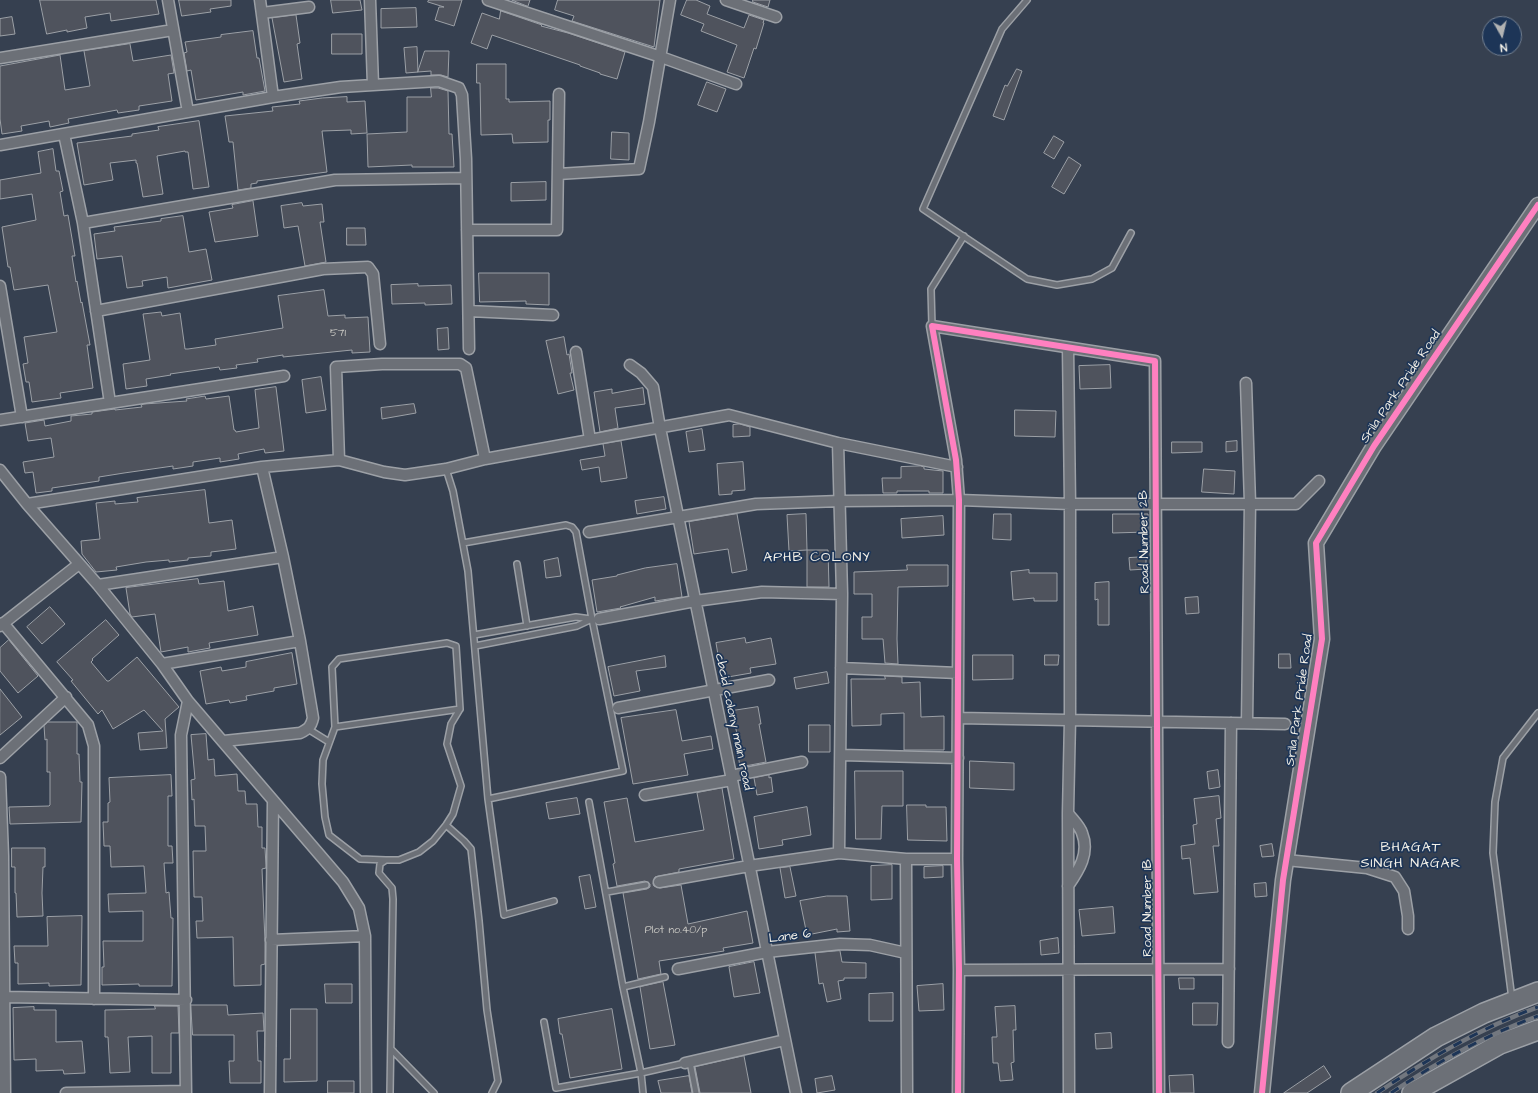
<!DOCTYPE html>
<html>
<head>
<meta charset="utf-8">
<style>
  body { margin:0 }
  #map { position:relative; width:1538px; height:1093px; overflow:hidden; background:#364050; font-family:"Architects Daughter",sans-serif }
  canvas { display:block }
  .north { position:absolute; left:1482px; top:16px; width:40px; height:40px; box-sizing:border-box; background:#1d3557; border:1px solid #738091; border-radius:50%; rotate:172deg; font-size:11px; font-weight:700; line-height:16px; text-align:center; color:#f4f1e8 }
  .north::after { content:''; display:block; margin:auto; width:14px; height:18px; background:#b2b3b3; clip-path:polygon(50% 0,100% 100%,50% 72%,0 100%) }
</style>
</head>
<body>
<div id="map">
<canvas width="1538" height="1093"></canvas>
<div class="north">N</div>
</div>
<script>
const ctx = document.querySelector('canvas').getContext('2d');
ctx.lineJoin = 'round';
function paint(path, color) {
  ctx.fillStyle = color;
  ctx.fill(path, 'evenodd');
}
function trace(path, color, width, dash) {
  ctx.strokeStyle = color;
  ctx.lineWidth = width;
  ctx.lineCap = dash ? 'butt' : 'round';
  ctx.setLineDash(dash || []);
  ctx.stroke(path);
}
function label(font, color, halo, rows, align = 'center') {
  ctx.font = font + ' "Architects Daughter",sans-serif';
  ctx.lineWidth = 3.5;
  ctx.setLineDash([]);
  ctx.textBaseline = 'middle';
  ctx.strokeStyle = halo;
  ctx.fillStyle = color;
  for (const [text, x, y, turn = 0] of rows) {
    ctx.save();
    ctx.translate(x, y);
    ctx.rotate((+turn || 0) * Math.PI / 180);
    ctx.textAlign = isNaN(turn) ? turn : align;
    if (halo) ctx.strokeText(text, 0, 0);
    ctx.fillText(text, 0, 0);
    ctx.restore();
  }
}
const building = new Path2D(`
  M40,0H156L159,14L111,21L110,13L85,17L87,28L67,32V30L47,34Z
  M179,0H231V6L210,9L211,12L182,16Z
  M331,0H360L362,10L333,13Z
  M429,0H462L454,26L435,20L439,7H444L428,2Z
  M512,0H530L528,6Z
  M558,0H660L654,47L572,21L574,16L555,10Z
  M687,0H696L710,6L707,14L744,28L749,15L764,20L763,23H764L756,49L754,48L744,78L727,72L737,45L701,31L704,24L681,15Z
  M753,0H770L768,7L753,2Z
  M416,8L417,27L381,28V9Z
  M501,11L542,25L541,26L568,33L625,52L617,79L600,74V73L580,66V65L492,35L487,49L471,43L482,13L499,19Z
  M296,15L300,43L297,44L302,79L284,82L272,18Z
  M12,17L15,34L0,36V19Z
  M253,31L257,58H259L265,91L243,95V92L196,100L191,70L187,71L184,53L187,52L185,42L221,37V35Z
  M332,34H362V54H332Z
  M130,44L133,61L171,55L174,73L168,74L172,101L139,106V110L118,113L117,110L68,119L69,123L50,127L49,121L21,126L22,131L2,134L0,119V66L60,55L65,90L90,86L84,51Z
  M417,47L418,72L406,73L404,48Z
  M425,51H449L448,77L441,75H431V71L418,72Z
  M477,64H506V99H509V102L550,101V120H548V142L513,143L512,134L481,135L480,83H477Z
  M1017,69L1022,71L1004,120L993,116L1005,85L1007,86Z
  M707,82L726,89L717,112L698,105Z
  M431,88H438L448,91L449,134H452L454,167H412V165L368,167L367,134L407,132V97H431Z
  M347,97V102L365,101L367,133L351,134V130L322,131L327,172L257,181V183L251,184V188L238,190L233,142H229L225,116L273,111L272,107L300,104L299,101L322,98Z
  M199,121L209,187L193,189L188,152H185V151L157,156L163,194L143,197L137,163H136V160L110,163L113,180L84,185L77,143L132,136V134L159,130L158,127Z
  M612,132L629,133V160L611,159Z
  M1054,136L1064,142L1054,159L1044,153Z
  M53,149L56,171H59L63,191L60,192L64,216L68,215L75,256H72L76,282L77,281L81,303L82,302L90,345H87L93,388L60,393L61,398L32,402L29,382H26L23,364L28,363L24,337L57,332L48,285L14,290L10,267H8L2,227L36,220L32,194L0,199V180L41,173L38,152Z
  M1069,157L1081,165L1064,194L1052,187Z
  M546,182V200L511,201V183Z
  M253,201L258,236L215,242L209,212L233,208L232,205Z
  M302,203L303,206L322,204L324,222H320L326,262L305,266L298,226L284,228L281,206Z
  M183,216L189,252L206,249L212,280L168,288L167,277L142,281L143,286L127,288L122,256L97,259L94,234L115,231L114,227L161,221V219Z
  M347,228H365L366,245H347Z
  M479,273H549V305L526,304V301L480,302Z
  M418,284V286L451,285L452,304L425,305V303L392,304L391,285Z
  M324,290L328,316L345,315V318L368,317L370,352L352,353V350L283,357V355L257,359L258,362L236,365L237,368L220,370L219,367L170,374L171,375L146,379L147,386L126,389L123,364L150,360L143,314L161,312L162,316L180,313L185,349H188L216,345L215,339L283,328L278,296Z
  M448,328L449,349L438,350L437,329Z
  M564,337L567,355L569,354L572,373H570L574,390L558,394L546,341Z
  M1110,365L1111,388L1080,389L1079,366Z
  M321,377L326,410L306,413L302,380Z
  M276,387L284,451L265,453L264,449L238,454L239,459L220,462V458L193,462V466L173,469V466L124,473L99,477V481L52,488V491L36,493L33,472L25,473L23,462L54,457L51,438L28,441L25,423L44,420L45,426L71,421V416L92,414V412L115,409V410L142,407L141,405L144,404L187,401L186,399L205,396L206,399L229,396L234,430H235L236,432L259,428L255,390Z
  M643,388L645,404L615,408L618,428L600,432L594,392L612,389V393Z
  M414,404L416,413L382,419L381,408Z
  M1015,410L1056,411L1055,437L1015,436Z
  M740,424L750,427V436L733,437V425Z
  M702,429L705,450L689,452L686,432Z
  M621,441L627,478L601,482L599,467L582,470L580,460L605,456L603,444Z
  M1237,441V451L1226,452V442Z
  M1172,442H1202V452L1172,453Z
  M743,462L745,490L732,491V494L719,495L717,464Z
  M921,466L924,467V469L943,471V493H929V491H897V493H883L882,478H901V467Z
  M1204,469L1235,471L1234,494L1202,492Z
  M205,490L209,523L232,520L236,549L211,552V556L188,558V560L169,562V560L146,562L116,567L117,570L96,572L82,554L81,541L100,539L96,503L115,501V504L138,502L137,498Z
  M664,497L666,509L637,514L635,501Z
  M737,514L747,570L732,573L728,549L694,554L689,522Z
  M806,514L807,550H828L829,587H807V550L789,551L787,515Z
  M994,514H1011V540L993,539Z
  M1113,514H1148V532L1113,533Z
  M943,516L944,535L902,538L901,519Z
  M1146,557V569L1130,570L1129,558Z
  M558,558L561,576L546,578L544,561Z
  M677,564L682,597L655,601V597L620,607L621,608L597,612L592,580L617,576V575L645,568Z
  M907,565H948V586L898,587L897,639L898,664L885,663L883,639H862V617H872V594H854V572L907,570Z
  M1029,570V573H1057V601H1034V598L1013,600L1011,572Z
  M198,579L199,584L224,581L228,611L253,606L258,635L209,643L210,648L188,652V647L161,652L155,614L132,617L130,614L126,588Z
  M1109,582V625H1098V599L1095,600V583Z
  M1198,597L1199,613L1186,614L1185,598Z
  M50,607L65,624L42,644L27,627Z
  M106,620L119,635L92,659L93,660L91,662L107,681H109L137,657L179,707L165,719L167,748L140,750L138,733L163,731L144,710L113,729L102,710L98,714L71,681L73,680L57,662Z
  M745,638L746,643L771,638L776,664L750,668L751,673L722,678L716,643Z
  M9,640L38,676L18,693L0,671V648Z
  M292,653L297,684L274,688V691L246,696L247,700L230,703L229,700L206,704L200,671L221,667L222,671L246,667V662Z
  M1279,654H1290L1291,668H1279Z
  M973,655H1013V679L973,680Z
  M1045,655H1059L1058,665H1045Z
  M665,656L666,667L636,671L640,691L614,696L608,667Z
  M827,672L829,683L796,689L794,678Z
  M885,676L902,677V683L920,682L921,717L944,716V750H904V713L881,714V725L852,726L851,679H885Z
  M0,689L22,717L0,735Z
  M758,707L761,724H759L766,762L740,767L735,735L737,734L732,711Z
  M676,710L682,741L711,736L713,749L684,754L688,775L633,784L621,718Z
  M48,722H77V754H79L80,782H82L81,822L10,824L9,807L49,806L50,805V772H47V739L45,740L44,726Z
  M809,725H830V752H809Z
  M206,734L208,760L214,759L215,776L237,774L238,791H245L246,804H257L258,827H262V848H265L266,866V868L262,869L265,942V964L261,965V985L234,986L233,937L197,938L196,921H203L202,897H194L193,851H206L205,826H195L194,799L192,800L191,780L195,779L191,735Z
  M970,761L1014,763V790L970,788Z
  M1218,770L1220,787L1209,789L1207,772Z
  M855,771H903V806H882L881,839H856Z
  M171,775L172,796H168V846H172L173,863H164L166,893L169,892L171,918H173L172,986H139V984L102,985V967H104L103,941H143V911L109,912L108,894L146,893L144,866L111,867L110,846H104L103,822H108V803L110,802L109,778Z
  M769,775V778L771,777L773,792L757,795L754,778Z
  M722,788L734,859L679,869V872L655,877L653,884L654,886L660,888L681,885L688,924L747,911L753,943L723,948L724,951L659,961L661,974L638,979L623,893L647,889L650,887V884L645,881L617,886L613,864L615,863L604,802L627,798L635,842L704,830L697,793Z
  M1219,796L1221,818L1216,819L1219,846H1213L1218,892L1194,894L1190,858L1182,859L1181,846L1195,844L1193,825L1197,824L1194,799Z
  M577,798L580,814L549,819L546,803Z
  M907,805H926V807H946L947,841L908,840Z
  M807,807L811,835L782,840L783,845L759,849L754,817Z
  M1272,844L1274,856L1262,857L1260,846Z
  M12,848H45V867H43L42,893L43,916L17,917L16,893H15V867H12Z
  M892,865V899L871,900V866Z
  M943,866V877L924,878V867Z
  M790,867L796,896L785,898L780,868Z
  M590,875L596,907L585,909L579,877Z
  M1266,883L1267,896L1255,897L1254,884Z
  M827,896H847L850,931L837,932V929L807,935L800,901Z
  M1113,907L1115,933L1082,936L1079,910Z
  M82,916L81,985L49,986V983L18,984V963H15L14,946H48L47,917Z
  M1058,938L1059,953L1041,955L1040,941Z
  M840,951L842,962L866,963V978H844V980L838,981L841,999L827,1002L823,983L819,984L815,953Z
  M754,962L760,993L734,997L729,967Z
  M1179,978H1194V989H1180Z
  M663,982L675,1045L650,1049L640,987Z
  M325,984H352V1003H326Z
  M943,984L944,1010L919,1011L917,986Z
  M893,993V1021H869V994Z
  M1193,1003H1218L1217,1025H1193Z
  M191,1005H227L228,1015L263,1013L264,1031H257L258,1061H261V1083H230L229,1061H234V1035H193Z
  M155,1006H178L179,1033H171V1073H152V1036L128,1037L130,1072L110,1073L108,1037H105V1010L155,1009Z
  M1015,1006L1016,1030H1013L1014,1062L1011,1063L1013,1080L1000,1081L998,1063H993L992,1037H997L995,1007Z
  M34,1007V1010H56V1042L82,1041L85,1073L64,1074L63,1070L36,1071V1059L14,1060L13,1008Z
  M291,1009H317V1081L284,1082V1059H290Z
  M612,1009L622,1069L570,1078L562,1034H560L558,1019Z
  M1111,1033L1112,1048L1096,1049L1095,1034Z
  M744,1056L751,1093H700L695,1067Z
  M1324,1066L1331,1077L1307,1093H1284Z
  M1193,1075L1194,1093H1170L1169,1076Z
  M689,1076L692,1093H661L658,1081Z
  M832,1076L835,1090L817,1093L815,1079Z
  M328,1081H354V1093H328Z`);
const lane = new Path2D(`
  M1027,0L1002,29L923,209L1027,279L1057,285L1092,279L1112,268L1131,233
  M932,326L931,289L964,236
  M446,469L453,491L468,571L488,799L504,915L554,901
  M463,543L566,525L572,527L576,532L592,619L577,626L475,646
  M517,564L527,626
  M474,635L576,617L591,619
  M335,727L460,709
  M308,729L329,742
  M488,799L623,771L592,619
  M589,802L623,987L641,1073L643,1093
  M446,825L464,841L471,849L479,921L487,1010L498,1081L492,1093
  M386,860L360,859L329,835L325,817L322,784L323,760L335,727L332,667L339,659L447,643L456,646L460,709L451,724L447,744L461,786L453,814L446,825L433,841L419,852L399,860H386L380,864L379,873L392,888L393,899L390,1093
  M607,892L646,885
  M623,987L665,977
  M1512,999L1493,853L1495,802L1503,758L1538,713
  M544,1022L556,1088L641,1073L685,1063
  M391,1049L434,1093
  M690,1062L696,1093`);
const street = new Path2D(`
  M168,0L188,112
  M260,0L273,97
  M370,0L373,85L439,81L459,88L462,95L466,159L469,349
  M488,0L661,57L736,84
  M726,0L776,17
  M262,13L309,7
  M0,58L173,30
  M0,145L273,97L341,87L373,85
  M558,174L639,169L649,122L670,0
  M83,223L335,180L466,178
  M467,230H557L559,94
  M0,286L22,417
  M96,311L323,269L368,267L373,274L380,344
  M469,311L553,315
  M1068,348L1070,504V720L1068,813L1069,1093
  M576,352L590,440L729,415L838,443L842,594L839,853
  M630,365L641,373L653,387L660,428L796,1093
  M1246,383L1250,503L1247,723
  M110,403L284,376
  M0,420L110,403L83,223L64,134
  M838,443L957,467
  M339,460L336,367L382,364H460L466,368L485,459
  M0,470L27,504L98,585L162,664L188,701L343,882L359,908L365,936L366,1093
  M27,504L262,467L339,460L384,472L405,475L446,469L485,459L590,440
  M589,532L756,504L840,501L959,500L1070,504H1296L1319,481
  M98,585L283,557
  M599,619L695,601L762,592L842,594
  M3,623L88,725L94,746V999
  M0,626L79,564
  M162,664L300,641
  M841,668L958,673
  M618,708L769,680
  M958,718L1285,724
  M224,741L300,733C308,729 311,727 313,718L300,641L283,557L262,467
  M841,755L958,758
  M0,758L66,697
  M731,776L802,762
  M0,777L3,856L5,1093
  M645,795L732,780
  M1068,813C1072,819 1080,826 1082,833C1090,853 1079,870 1068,886
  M906,859L907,1093
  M1286,860L1367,868L1395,877L1404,891L1408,916V929
  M659,882L749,866L839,853L906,859H957
  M271,940L365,936
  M678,969L767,952L840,944L870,945L906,953
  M959,970L1229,969
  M4,997L186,1000
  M1228,1042L1231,723
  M685,1063L785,1040
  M66,1093L186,1091
  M186,1093L181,735L188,701
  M270,1093L273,802
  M958,1093L959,970L957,859L959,500L956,460L932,326L1155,361L1159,1093`);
const secondary = new Path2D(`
  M1262,1093L1283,880L1322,639L1316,543L1374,446L1538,205`);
const highway = new Path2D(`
  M1351,1093L1436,1037L1484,1013L1538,992
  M1412,1093L1500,1044L1538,1030`);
const rail = new Path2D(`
  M1377,1093C1428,1059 1480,1028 1538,1007
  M1391,1093C1437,1062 1486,1035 1538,1016`);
const cycleway = new Path2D(`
  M958,1093L959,970L957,859L959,500L956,460L932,326L1155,361L1159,1093
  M1262,1093L1283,880L1322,639L1316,543L1374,446L1538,205`);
const numberNames = [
  ["571",338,334],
  ["Plot no.40/p",676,931]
];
const streetNames = [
  ["Srila Park Pride Road",1401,387,-56],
  ["Road Number 2B",1145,542,-91],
  ["Srila Park Pride Road",1300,700,-82],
  ["cbcid colony main road",733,722,78],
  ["Road Number 1B",1148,908,-90],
  ["Lane 6",790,937,-7]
];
const neighbourhoodNames = [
  ["APHB COLONY",817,558],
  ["BHAGAT",1411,848],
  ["SINGH NAGAR",1411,864]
];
paint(building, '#4f535d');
trace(building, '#9ca0a6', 1);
trace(lane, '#9ca0a6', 8);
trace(street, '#9ca0a6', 13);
trace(secondary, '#9ca0a6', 17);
trace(highway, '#9ca0a6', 22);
trace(lane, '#6c7077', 5);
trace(street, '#6c7077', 10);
trace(secondary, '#6c7077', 14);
trace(highway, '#6c7077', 19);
trace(rail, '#72777f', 4.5);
trace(rail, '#1d3557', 3, [9]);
trace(cycleway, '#ff80c0', 6);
label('11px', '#cbcac5', null, numberNames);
label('13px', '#f4f1e8', '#1d3557', streetNames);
ctx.letterSpacing = '1px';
label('14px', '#f4f1e8', '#1d3557', neighbourhoodNames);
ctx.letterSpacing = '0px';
</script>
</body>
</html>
